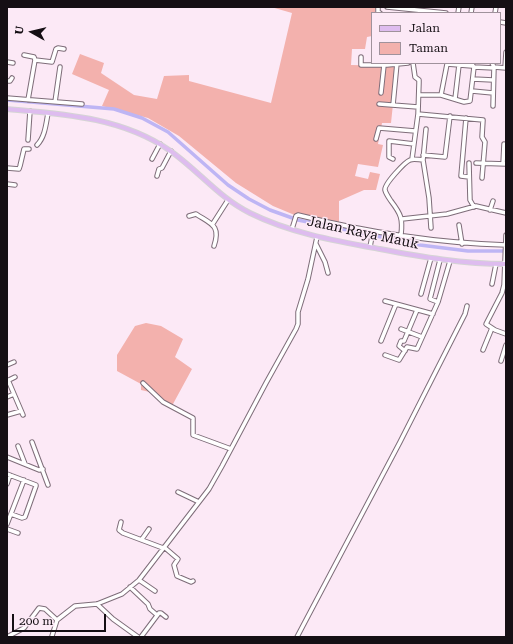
<!DOCTYPE html>
<html>
<head>
<meta charset="utf-8">
<style>
  body { margin:0 }
  #map { position:relative; width:513px; height:644px; overflow:hidden; background:#fce9f6; font-family:"Roboto Serif",serif }
  canvas { display:block }
  .frame { position:absolute; inset:0; border:8px solid #150f14; pointer-events:none }
  .legend { position:absolute; left:371px; top:12px; width:130px; height:52px; box-sizing:border-box; background:#fce9f6; border:1px solid #a0929c; margin:0; padding:5px 7px; list-style:none; font-size:12px; color:#150f14 }
  .legend li { display:flex; align-items:center; gap:8px; height:20px }
  .legend b { width:20px; border:1px solid #a0929c }
  .north { position:absolute; left:12px; top:12px; width:40px; height:40px; -webkit-text-stroke:3px #fce9f6; paint-order:stroke; rotate:278deg; font-size:11px; font-weight:700; line-height:16px; text-align:center; color:#150f14 }
  .north::after { content:''; display:block; margin:auto; width:14px; height:18px; background:#150f14; clip-path:polygon(50% 0,100% 100%,50% 72%,0 100%) }
  .scale { position:absolute; left:12px; top:614px; width:94px; height:18px; box-sizing:border-box; border:2px solid #150f14; border-top:0; padding-left:5px; font-size:12px; line-height:14px; white-space:nowrap; color:#150f14; -webkit-text-stroke:3px #fce9f6; paint-order:stroke }
</style>
</head>
<body>
<div id="map">
<canvas width="513" height="644"></canvas>
<div class="frame"></div>
<ul class="legend">
<li><b style="height:5px;background:#debcef"></b>Jalan</li>
<li><b style="height:11px;background:#f3b1ad"></b>Taman</li>
</ul>
<div class="north">U</div>
<div class="scale">200 m</div>
</div>
<script>
const ctx = document.querySelector('canvas').getContext('2d');
ctx.lineJoin = 'round';
function paint(path, color) {
  ctx.fillStyle = color;
  ctx.fill(path, 'evenodd');
}
function trace(path, color, width, dash) {
  ctx.strokeStyle = color;
  ctx.lineWidth = width;
  ctx.lineCap = dash ? 'butt' : 'round';
  ctx.setLineDash(dash || []);
  ctx.stroke(path);
}
function label(font, color, halo, rows, align = 'center') {
  ctx.font = font + ' "Roboto Serif",serif';
  ctx.lineWidth = 3;
  ctx.setLineDash([]);
  ctx.textBaseline = 'middle';
  ctx.strokeStyle = halo;
  ctx.fillStyle = color;
  for (const [text, x, y, turn = 0] of rows) {
    ctx.save();
    ctx.translate(x, y);
    ctx.rotate((+turn || 0) * Math.PI / 180);
    ctx.textAlign = isNaN(turn) ? turn : align;
    if (halo) ctx.strokeText(text, 0, 0);
    ctx.fillText(text, 0, 0);
    ctx.restore();
  }
}
const green = new Path2D(`
  M271,7H376L375,13H372V36L367,37L365,49H352L351,65L397,66L391,123H382L378,144L383,145L378,167L358,164L355,176L368,179L370,172L380,174L376,190H364L339,201V226L297,216L273,206L236,183L179,136L148,118L102,106L109,90L72,74L80,54L104,63L101,73L134,95L157,99L164,76L189,75V81L271,103L292,13Z
  M146,323L161,326L183,339L175,357L192,369L173,404L163,405L154,393L141,390V384L117,371V355L135,326Z`);
const canal = new Path2D(`
  M7,100L114,109L142,118L168,132L228,185L249,199L270,210L298,220L420,245L468,251H506`);
const minor = new Path2D(`
  M378,7V12L380,13
  M387,7L446,13
  M458,13L459,7
  M471,13L472,7
  M495,13L496,7
  M500,22L506,23
  M24,55L34,57L35,60
  M361,57V65H387L408,63
  M7,62L13,63
  M492,63L494,67L493,106
  M474,67L494,68
  M494,67L506,68
  M505,68L506,52
  M473,79L493,80
  M7,81H10L12,78
  M472,91L493,93
  M381,93L384,65
  M419,95H441L464,102L470,101L474,67L471,63
  M441,95L447,64L472,66
  M7,98L82,104
  M455,99L459,65
  M28,100L35,60L52,62L56,49L58,48L64,49
  M55,102L60,67
  M379,104L418,107
  M393,105L397,63
  M418,114L483,120L482,137L485,142L482,178
  M466,118L461,176L469,177
  M426,129L423,160L429,198L431,228
  M376,139L379,128L415,131
  M28,140L30,111
  M37,145C45,137 46,124 48,113
  M423,155L445,157L450,116
  M152,159L160,144
  M393,159L389,157V141L414,144
  M412,159L418,114L419,83V80L415,77L413,63
  M469,163L470,200L474,207
  M476,163L506,164
  M503,164L504,144
  M7,168L19,169L20,166L24,149H29
  M157,176L159,169L162,168L171,151
  M7,184L15,185
  M490,210L493,201
  M189,216L196,214C211,224 221,225 214,246
  M402,219L447,214L476,206L506,213
  M212,225L228,200
  M459,225L462,244
  M292,229L296,216L298,215C366,232 436,243 506,245
  M401,235C403,219 401,214 391,201C389,198 386,194 385,190C384,184 405,162 410,160C414,158 419,160 423,160
  M506,235L504,285L502,293L486,324L495,330L506,334
  M316,244L325,262L328,273
  M370,247L373,231
  M492,284L496,264
  M421,294L431,258
  M385,301L433,314
  M438,302L430,299L440,260
  M401,329L422,337
  M381,341L396,304
  M483,350L492,328
  M405,351L399,346L401,341H404L417,310
  M385,355L399,360L407,347L417,349L438,302L450,261
  M501,361L506,345
  M7,365L14,362
  M8,380L23,415
  M7,381L15,377
  M143,383L163,402L193,418V435L231,449
  M7,397L14,394
  M7,415L21,411
  M32,442L48,485
  M18,446L25,464
  M7,457L39,470L43,469
  M7,474L36,485V486L25,517L22,518L11,514
  M7,484L10,475
  M178,492L199,502
  M121,522L119,530L123,533L163,548
  M7,524L24,480
  M7,529L18,533
  M142,539L149,529
  M164,547L178,559L174,565L177,576L191,582L193,581
  M139,580L155,591
  M130,587L148,604L150,609L157,615
  M97,604L113,619L138,637
  M52,636L57,620
  M7,637L24,628L39,608L45,609L57,620L75,606L97,604L122,594L139,580L209,489L222,466L266,383L296,329L298,324V312L308,279L317,237
  M141,637L159,613H161L166,617
  M297,637L400,442L465,314L467,306`);
const major = new Path2D(`
  M7,109C63,114 121,117 169,150C197,169 219,198 250,213C290,233 336,241 380,249C422,257 463,264 506,264`);
const streetNames = [
  ["Jalan Raya Mauk",363,233,12]
];
paint(green, '#f3b1ad');
trace(canal, '#beb5f4', 3.5);
trace(minor, '#7e6d79', 5.5);
trace(major, '#d5d4d5', 6);
trace(minor, '#fff', 3.5);
trace(major, '#debcef', 4);
label('14px', '#150f14', '#fce9f6', streetNames);
</script>
</body>
</html>
